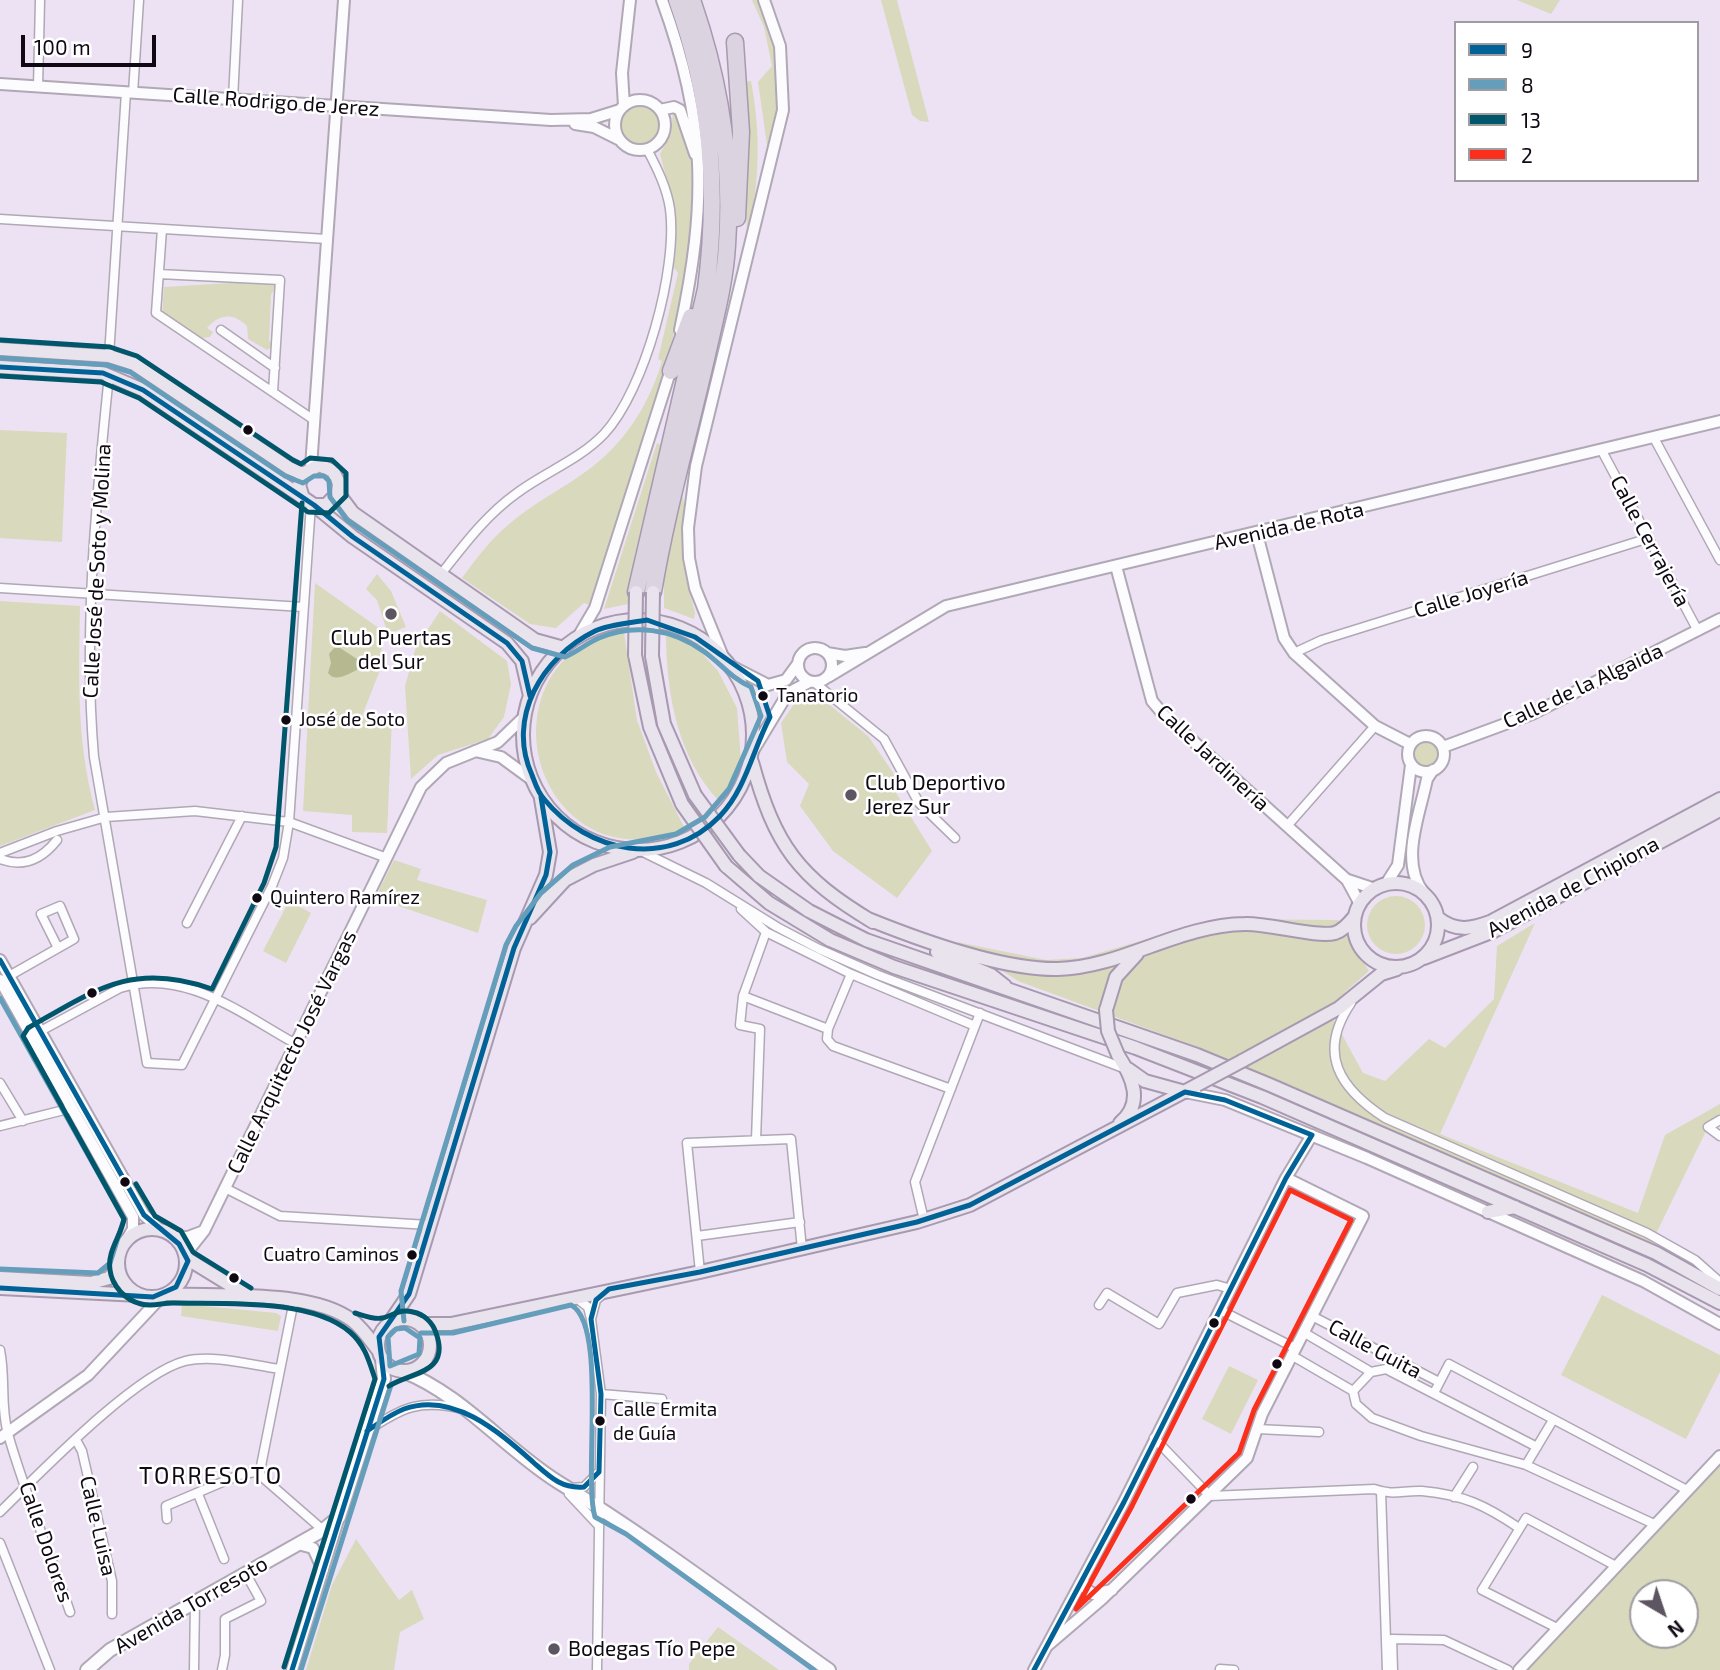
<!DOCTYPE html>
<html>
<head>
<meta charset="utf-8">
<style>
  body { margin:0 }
  #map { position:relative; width:1720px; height:1670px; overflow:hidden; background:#ede2f4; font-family:"Exo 2",sans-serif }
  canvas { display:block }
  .legend { position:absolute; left:1454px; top:21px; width:245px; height:161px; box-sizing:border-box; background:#fff; border:2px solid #9f9da1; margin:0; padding:9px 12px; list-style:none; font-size:21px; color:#100914 }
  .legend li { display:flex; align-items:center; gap:14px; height:35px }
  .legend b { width:35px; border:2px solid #9f9da1 }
  .north { position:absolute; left:1629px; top:1579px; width:70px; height:70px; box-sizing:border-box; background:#fff; border:2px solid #9f9da1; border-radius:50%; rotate:141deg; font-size:19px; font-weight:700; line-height:28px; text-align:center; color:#100914 }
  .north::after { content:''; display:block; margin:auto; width:24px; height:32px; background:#5d5562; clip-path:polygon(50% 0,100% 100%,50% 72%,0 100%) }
  .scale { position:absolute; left:21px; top:35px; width:135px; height:32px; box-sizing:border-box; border:4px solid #100914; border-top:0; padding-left:9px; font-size:21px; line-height:24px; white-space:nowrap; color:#100914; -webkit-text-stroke:5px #fff; paint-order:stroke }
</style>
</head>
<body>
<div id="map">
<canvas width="1720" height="1670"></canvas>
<ul class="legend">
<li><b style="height:9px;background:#006297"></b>9</li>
<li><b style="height:9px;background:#659eba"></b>8</li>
<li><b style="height:9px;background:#00566b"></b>13</li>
<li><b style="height:9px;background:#fa2f1c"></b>2</li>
</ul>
<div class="north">N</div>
<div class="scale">100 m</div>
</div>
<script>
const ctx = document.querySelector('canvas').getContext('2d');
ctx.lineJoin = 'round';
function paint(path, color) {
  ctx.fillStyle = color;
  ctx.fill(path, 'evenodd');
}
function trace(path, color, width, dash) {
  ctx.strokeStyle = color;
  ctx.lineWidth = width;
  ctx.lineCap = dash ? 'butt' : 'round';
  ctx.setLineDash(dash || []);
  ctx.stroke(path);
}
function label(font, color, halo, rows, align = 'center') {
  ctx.font = font + ' "Exo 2",sans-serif';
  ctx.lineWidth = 5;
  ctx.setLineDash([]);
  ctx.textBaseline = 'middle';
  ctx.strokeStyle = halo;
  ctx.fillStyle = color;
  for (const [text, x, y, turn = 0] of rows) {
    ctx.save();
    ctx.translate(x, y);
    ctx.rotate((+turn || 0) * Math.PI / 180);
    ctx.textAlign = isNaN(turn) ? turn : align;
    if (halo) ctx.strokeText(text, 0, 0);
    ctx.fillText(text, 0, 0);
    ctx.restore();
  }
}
const green = new Path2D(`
  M752,0H758C783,64 783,86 768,152L758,82L772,66L764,27Z
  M881,0H897L929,122L920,121L912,115Z
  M1517,0H1560L1551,14Z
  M751,81C761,135 760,183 747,237L743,82Z
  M621 125a20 20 0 1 1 40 0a20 20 0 1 1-40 0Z
  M673,111H677L690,144L697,175L685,293L659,389L589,605L584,603L556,628L530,624L462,578C476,559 490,540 508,525C534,502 565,488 592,467C627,440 650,402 662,361L658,359L678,273L672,265L676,214L660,154L671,134Z
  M280,280L271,295L269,341L276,345L267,350L248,339L247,326C233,312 219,314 207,328L213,332L210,337L195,339L162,317L164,287Z
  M0,430L67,433L62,542L0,538Z
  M657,443L661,445L635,554L628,604L604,609Z
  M682,495C687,508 682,523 682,538C682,564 689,588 695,613L694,619L664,608V577Z
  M377,574L391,591L406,627L388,634L377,600L366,589Z
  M315,583L383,631L380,670L362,716L308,714Z
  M0,601L80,606C79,679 76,738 95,810L0,846Z
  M440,611L507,661L511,684L504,717L488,739L438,755L411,779L405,686L416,647Z
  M624,632L637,720L656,772L687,833C657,840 622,845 592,829C520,790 515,677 592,640C601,636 614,634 624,632Z
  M666,632L696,647L718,671L737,708L741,761L720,802C677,758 666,692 666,632Z
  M811,690L868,736L892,771L895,777L890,783L932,851L897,898L833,851L800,806L809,784L787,762L781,723L801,694Z
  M308,716L392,719L387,833L352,832V815L303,811Z
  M1411 754a14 14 0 1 1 28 0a14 14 0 1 1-28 0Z
  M394,860L421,869L417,880L487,900L478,933L375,898Z
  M1367 925a29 29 0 1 1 58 0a29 29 0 1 1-58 0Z
  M289,901L311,913L286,963L263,951Z
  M1216,919L1338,920L1369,971L1345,992L1334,1020L1363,1073L1385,1081L1429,1039L1445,1048L1494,999L1497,946L1535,923L1440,1134L1638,1213L1665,1135L1720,1104V1120L1708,1127L1651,1244L1213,1053L1018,981L957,942L1046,960L1082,958Z
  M1602,1295L1720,1355V1372L1686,1439L1561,1375Z
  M182,1304L276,1313L281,1316L278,1331L181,1316Z
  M1229,1366L1258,1380L1231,1434L1202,1419Z
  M1720,1466V1670H1526ZM1685,1593V1635H1643V1593Z
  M356,1539L399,1600L412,1590L424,1619L400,1632L394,1670H306L332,1585Z
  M718,1627L779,1670H689V1664Z`);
const water = new Path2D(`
  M334,648H340L357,659V670C348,674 335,683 328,673L331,663L329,654Z`);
const minor = new Path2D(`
  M38,87L40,0
  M133,93L139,0
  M233,99L238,0
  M0,219L327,239
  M162,229L156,313L314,420
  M159,274L280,280L273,392
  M221,330L275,368
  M109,356L126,92
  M109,375C96,501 83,631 94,757L147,1063L182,1065L272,886L283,858L289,822L311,504
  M1654,438L1720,560
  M1602,451L1698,631
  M441,574C464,545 486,515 517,493C545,472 579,460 604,434C645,390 678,268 670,209C667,188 657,168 647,149
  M0,588L303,607
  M1294,653L1322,640L1649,538
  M815,683L884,739L919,803L955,838
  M1287,826L1375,726
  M0,853L57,831L106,817L195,811L289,822L387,858
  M645,853L706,883L777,927L819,949L878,975L1126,1069
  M0,859C24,868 42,859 57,840
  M741,909L766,932L851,974L975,1026
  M187,923L242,816
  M766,932L743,996L828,1029
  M851,974L828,1029L827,1039L833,1046L951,1089
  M9,976L74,939L60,906L41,914L58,948
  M743,996L740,1025L760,1029L756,1140
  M1351,1003C1317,1053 1339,1088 1385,1118L1647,1233L1695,1260L1720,1282
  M37,1033L120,988C184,967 243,1015 296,1044
  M0,1083L23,1121
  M1720,1120L1708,1127L1720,1136
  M0,1126L72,1108
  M225,1188L280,1216L429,1225
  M924,1220L915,1182L980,1013
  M697,1236L800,1222
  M700,1272L687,1143L791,1139L802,1249
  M575,1297L588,1307L591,1319L601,1394L597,1670
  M1099,1305L1107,1293L1159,1324L1177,1293L1217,1285L1231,1289
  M1220,1310L1295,1348
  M1312,1316L1439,1382
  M591,1319L596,1300L603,1294
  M1303,1332L1371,1372L1386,1369L1537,1447
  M0,1350C6,1380 0,1405 8,1434C25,1494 50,1553 70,1612
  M1291,1355L1353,1391L1356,1404L1372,1418L1421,1436L1526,1465L1654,1524
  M1353,1391L1371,1372
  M1434,1393L1449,1364L1687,1490
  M601,1394L662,1399
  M1257,1429L1319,1432
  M367,1431C401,1408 421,1398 462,1409
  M1154,1438L1210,1496L1374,1489C1394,1496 1403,1490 1422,1491C1464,1495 1485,1505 1519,1528
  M76,1440L82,1451L112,1581V1614
  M1526,1465L1553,1420
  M260,1471L294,1300
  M260,1471L261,1476L323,1530
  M571,1488L584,1487L599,1472
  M1381,1491L1387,1670
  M198,1494L224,1559
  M569,1494L599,1526
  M1454,1497L1473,1467
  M0,1512C39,1474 135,1374 185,1361C214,1354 251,1365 280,1369
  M167,1519L166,1506L239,1475L260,1471
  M0,1543L50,1670
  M1557,1628L1482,1590L1526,1518L1614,1565
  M1220,1669L1234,1670
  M194,1670L195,1601
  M222,1670L225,1655V1619L261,1601L246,1574
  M1393,1670L1392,1639L1444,1640L1508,1670`);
const tertiary = new Path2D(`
  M662,0C707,123 707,203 680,330
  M0,84L551,120L591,119L620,110
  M615 125a25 25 0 1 1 50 0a25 25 0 1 1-50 0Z
  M624,106L622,73L630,0
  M660,110L674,107L680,110L695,154
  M575,124L594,127L620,140
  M311,467L344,0
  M1257,534L1284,638L1294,653L1375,726L1410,744
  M1116,566L1152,701L1163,714L1347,880L1360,904
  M578,637L595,608L672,366
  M798 665a17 17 0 1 1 34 0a17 17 0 1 1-34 0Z
  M827,653L845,656L865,653
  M723,657L695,588L689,558L688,528L696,466L783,110L780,46L764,0
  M731,666L768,685L786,680L797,665
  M828,677L946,606L1720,421
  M1408 754a18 18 0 1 1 36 0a18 18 0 1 1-36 0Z
  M1443,747L1532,714L1720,619
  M475,751L501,757L531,779
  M753,751L788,693L809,682
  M1348,880L1375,889
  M1386,884L1398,865L1411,765
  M1424,893C1399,862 1420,814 1427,779L1433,770
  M0,960L144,1215L159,1229
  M0,980L133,1217V1229L127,1239
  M1185,1092L1225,1100L1367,1158L1643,1281L1720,1324
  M175,1237H188L204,1231
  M185,1255L204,1231L421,787L446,763L498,742L523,718
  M0,1438L88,1375L163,1295
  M298,1544L313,1548L323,1570
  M1083,1579L1085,1588L1093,1594L1112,1590
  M1047,1646L1102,1599L1247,1458L1262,1414L1363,1216L1286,1178
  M292,1670L339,1517
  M1034,1670L1124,1502L1286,1178L1312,1135
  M1519,1670L1720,1456`);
const secondary = new Path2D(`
  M402,1371C462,1394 505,1449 558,1482C651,1539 739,1606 829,1670
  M87,1670L110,1650L323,1530L339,1517L384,1379L382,1359`);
const primary = new Path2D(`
  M0,349L109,356L134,364L289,468L303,474
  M0,367L103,373L143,390L314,505L353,537L507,643L522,661L530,696
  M338,493L353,513L535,640L564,648
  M303,498L299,485L303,474L319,465L333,471L339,483L338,493L326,505H314
  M523 735a115 115 0 1 1 230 0a115 115 0 1 1-230 0Z
  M635,655L650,727L682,804
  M652,656L664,724L695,795
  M752,762C775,846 798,877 873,922
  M739,855L759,876L809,911L866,940L1197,1055L1270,1085L1656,1253L1720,1289
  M726,866L769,903L830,940L894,967L1136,1048L1262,1097L1647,1265L1720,1303
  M1354 925a42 42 0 1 1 84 0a42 42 0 1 1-84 0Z
  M530,918L565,880L594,865L633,852
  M1438,918C1456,932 1471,929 1490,922L1720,799
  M868,919C920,940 1002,970 1058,969C1123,967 1178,925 1245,924C1268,923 1317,938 1335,933C1344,930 1349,923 1355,916
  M937,952L991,975L1005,986
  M1424,958L1494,931L1720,810
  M1106,1010L1116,977L1137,954
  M1118,1055C1133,1078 1144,1103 1120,1123
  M1242,1061L1339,1008L1381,974L1397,969
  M1128,1069L1145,1081L1185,1092
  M1488,1212L1515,1207
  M118 1263a34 34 0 1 1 68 0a34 34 0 1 1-68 0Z
  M186,1258L248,1296
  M0,1278L91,1283L109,1278L118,1267
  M0,1288L139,1295
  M166,1294C219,1297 311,1289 353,1321C363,1329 371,1341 378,1350
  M378 1345a26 26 0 1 1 52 0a26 26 0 1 1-52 0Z
  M390,1322L409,1294L514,948L546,875L550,852L541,799
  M421,1324H451L700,1272L917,1222L970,1205L1197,1085`);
const motorway = new Path2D(`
  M735,42L741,132L737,218
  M671,371L691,317
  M636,592L706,289C719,189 711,95 677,0
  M653,592C666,514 688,437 706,359C714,322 725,283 727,245C733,160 720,80 692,0`);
const primaryBridge = new Path2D(`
  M635,655L636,592
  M652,656L653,592
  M695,795L739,855
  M682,804L726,866
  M1106,1010L1108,1031L1118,1055
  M1197,1085L1242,1061`);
const bus1 = new Path2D(`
  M0,367L103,373L143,390L314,505L353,537L507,643L522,661L530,696
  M647,620L695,637L758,681L770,717C753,749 746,789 720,816C668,870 588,853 544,799C538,793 535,783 532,775C506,718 542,657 595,631C610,624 631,623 647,620Z
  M0,960L144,1215L179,1244L188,1261L176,1287L153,1297L0,1288
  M367,1431C379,1423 391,1414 404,1409C453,1391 499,1432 533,1462C549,1476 561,1489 584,1487L599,1472L601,1394L591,1319L596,1300L609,1289L700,1272L917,1222L970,1205L1185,1092L1225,1100L1312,1135L1286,1178L1124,1502L1034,1670
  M292,1670L384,1379L379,1337L409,1294L514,948L546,875L550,852L541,797`);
const bus2 = new Path2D(`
  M0,358L107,365L130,372L285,476L303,483L314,476H324L329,481L330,497L347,520L532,648L565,657C577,652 587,643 599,638C634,623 672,629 703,651C721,663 729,677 751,687L761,716L729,789L705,817L676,834L610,847L573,865L541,893L516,926L506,945L401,1291L404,1321
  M0,998L124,1219L110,1263L98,1273L0,1269
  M405,1328L420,1338L419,1354L390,1366L388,1337L396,1329Z
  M421,1333H453L571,1305C608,1324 583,1478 595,1517L626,1534L814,1670
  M301,1670L391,1385`);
const bus3 = new Path2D(`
  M0,376L101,382L139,398L308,512L329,513L346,496V473L332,460L310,458L301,464L293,460L137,356L110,347L1,340
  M136,1184L155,1216L181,1231L193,1252L251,1288
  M355,1313C362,1315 375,1320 382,1318C393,1316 400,1308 413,1312C424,1314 433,1323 436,1333C451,1374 410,1372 389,1386
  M284,1667L375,1379C369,1361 365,1345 350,1332C311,1298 223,1304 173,1303C162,1303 152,1307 141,1304C125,1300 112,1286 110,1270C107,1251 121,1236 124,1219L23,1036L28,1028C95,990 132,961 212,989L264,883L276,847L302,503`);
const bus4 = new Path2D(`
  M1290,1190L1351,1220L1254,1410L1239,1453L1076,1609L1132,1506Z`);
const markers = [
  [248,430,6,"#100914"],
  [391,614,7,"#5d5562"],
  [763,696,6,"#100914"],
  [286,720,6,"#100914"],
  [851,795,7,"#5d5562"],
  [257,898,6,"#100914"],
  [92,993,6,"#100914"],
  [125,1182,6,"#100914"],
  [412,1255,6,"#100914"],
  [234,1278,6,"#100914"],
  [1214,1323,6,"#100914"],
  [1277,1364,6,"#100914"],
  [600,1421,6,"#100914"],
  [1191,1499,6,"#100914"],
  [554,1649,7,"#5d5562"]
];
const busNames = [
  ["Tanatorio",776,696],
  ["José de Soto",299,720],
  ["Quintero Ramírez",270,898],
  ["Cuatro Caminos",399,1255,"right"],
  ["Calle Ermita",613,1410],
  ["de Guía",613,1434]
];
const streetNames = [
  ["Calle Rodrigo de Jerez",276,102,4],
  ["Avenida de Rota",1289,526,-13],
  ["Calle Cerrajería",1650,541,62],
  ["Calle José de Soto y Molina",97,571,-87],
  ["Calle Joyería",1471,594,-17],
  ["Calle de la Algaida",1583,686,-25],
  ["Calle Jardinería",1213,758,43],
  ["Avenida de Chipiona",1573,887,-28],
  ["Calle Arquitecto José Vargas",292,1052,-64],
  ["Calle Guita",1375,1349,28],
  ["Calle Luisa",98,1526,77],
  ["Calle Dolores",46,1542,71],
  ["Avenida Torresoto",191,1605,-30]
];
const poiNames = [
  ["Club Puertas",391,638,"center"],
  ["del Sur",391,662,"center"],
  ["Club Deportivo",865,783],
  ["Jerez Sur",865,807],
  ["Bodegas Tío Pepe",568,1649]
];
const neighbourhoodNames = [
  ["TORRESOTO",211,1476]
];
paint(green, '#d9d9bd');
paint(water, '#b6b890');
trace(minor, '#b0a8b5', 11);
trace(tertiary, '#b0a8b5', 14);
trace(secondary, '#b0a8b5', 16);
trace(primary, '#a799af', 16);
trace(motorway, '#a799af', 19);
trace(minor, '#fcfbfd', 8);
trace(tertiary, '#fcfbfd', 10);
trace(secondary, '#fcfbfd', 12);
trace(primary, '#e9e3ed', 12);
trace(motorway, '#dcd3e1', 16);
trace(primaryBridge, '#a799af', 16, []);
trace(primaryBridge, '#e9e3ed', 12);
trace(bus1, '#006297', 5);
trace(bus2, '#659eba', 5);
trace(bus3, '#00566b', 5);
trace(bus4, '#fa2f1c', 5);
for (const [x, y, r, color] of markers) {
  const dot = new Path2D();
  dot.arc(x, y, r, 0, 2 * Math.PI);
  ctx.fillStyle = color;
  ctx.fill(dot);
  trace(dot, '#fff', 2.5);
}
label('19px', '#100914', '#fff', busNames, 'left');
label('21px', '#100914', '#fff', streetNames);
label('21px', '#100914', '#fff', poiNames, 'left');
ctx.letterSpacing = '2px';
label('23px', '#100914', '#fff', neighbourhoodNames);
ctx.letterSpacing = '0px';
</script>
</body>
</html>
